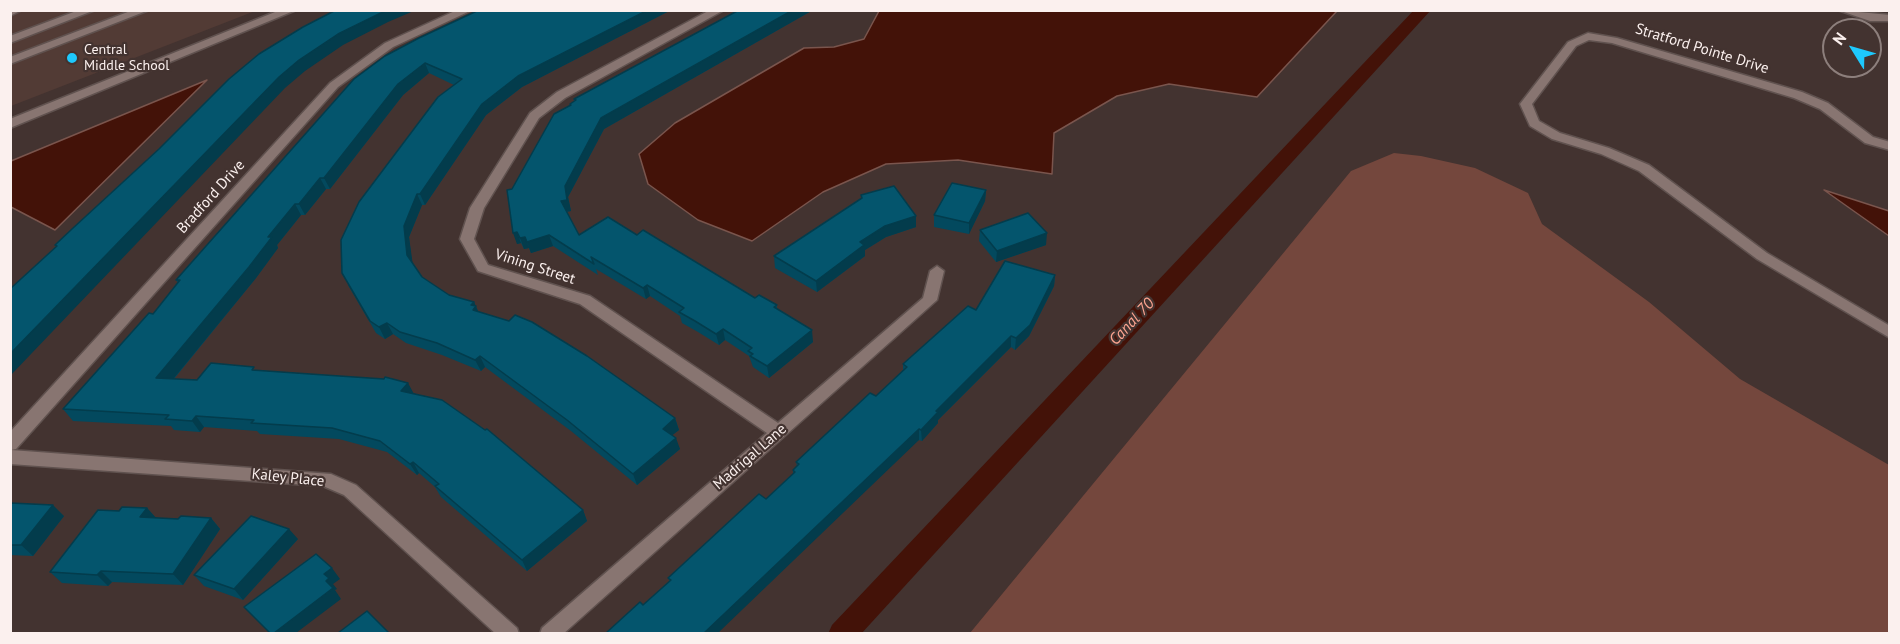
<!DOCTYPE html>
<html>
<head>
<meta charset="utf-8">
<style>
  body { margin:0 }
  #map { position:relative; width:1900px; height:644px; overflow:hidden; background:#433330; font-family:"PT Sans",sans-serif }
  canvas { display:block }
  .frame { position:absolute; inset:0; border:12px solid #fbf0ee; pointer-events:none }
  .north { position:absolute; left:1822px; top:18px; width:60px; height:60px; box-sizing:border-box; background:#433330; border:2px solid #8d7f7c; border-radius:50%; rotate:307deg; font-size:16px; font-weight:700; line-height:24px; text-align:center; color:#fbf0ee }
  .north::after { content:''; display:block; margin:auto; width:21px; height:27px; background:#1ec9fd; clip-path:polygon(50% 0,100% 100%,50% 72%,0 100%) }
</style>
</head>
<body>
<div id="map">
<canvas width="1900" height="644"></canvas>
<div class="frame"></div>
<div class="north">N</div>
</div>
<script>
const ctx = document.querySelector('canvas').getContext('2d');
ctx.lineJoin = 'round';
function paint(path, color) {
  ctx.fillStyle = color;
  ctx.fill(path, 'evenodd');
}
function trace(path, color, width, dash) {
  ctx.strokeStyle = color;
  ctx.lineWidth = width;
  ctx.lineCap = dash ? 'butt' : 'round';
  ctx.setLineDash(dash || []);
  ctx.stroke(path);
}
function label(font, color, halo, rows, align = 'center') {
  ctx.font = font + ' "PT Sans",sans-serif';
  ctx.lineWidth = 4.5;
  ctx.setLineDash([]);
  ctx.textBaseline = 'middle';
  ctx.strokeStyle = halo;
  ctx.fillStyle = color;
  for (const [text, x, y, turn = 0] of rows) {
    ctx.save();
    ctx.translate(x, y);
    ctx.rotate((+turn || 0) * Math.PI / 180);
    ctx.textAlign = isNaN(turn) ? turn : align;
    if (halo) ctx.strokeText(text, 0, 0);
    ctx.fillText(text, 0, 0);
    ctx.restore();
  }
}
const built = new Path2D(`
  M11,11H255L11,106Z`);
const green = new Path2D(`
  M1394,153L1421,156L1475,168L1528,193L1542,224L1649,302L1740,379L1889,465V633H970L1351,171Z`);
const water = new Path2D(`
  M879,11V10L1337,11L1257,97L1169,84L1117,96L1054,133L1052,174L958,160L886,164L823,192L752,241L698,220L648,184L639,154L675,123L804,48L834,47L864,39Z
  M207,80L55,230L11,207V161Z
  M1824,190L1889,211V236Z`);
const canal = new Path2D(`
  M1414,10H1431L861,634H828L832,625Z`);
const minor = new Path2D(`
  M10,10H22L10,16Z
  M79,10H95L10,43V36Z
  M133,10H149L10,64V57Z
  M280,10H296L10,128V119Z
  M457,10H472L393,47L338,87L16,449L11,450L331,474L356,485L517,628L519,634H496L344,495L323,486L10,464V432L330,83L385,43Z
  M710,10H724L565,98L539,118L484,208L474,239L488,265L590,296L778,423L923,298L930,271L937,266L944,271L937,300L563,634H540L542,628L767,433L580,304L478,271L460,239L470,208L530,113L557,92Z
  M1838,10L1890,15V21H1870Z
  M1588,33L1617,38L1802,92L1828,103L1873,137L1890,142V150L1865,143L1820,109L1794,98L1612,43L1589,40L1576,46L1532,104L1539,121L1560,133L1609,148L1649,165L1767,253L1890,326V338L1757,259L1639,171L1601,154L1552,139L1530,126L1520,104L1568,42Z`);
const wall = new Path2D(`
  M479,10H671L522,87L486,115L425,205H422L409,237L412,263L422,277L449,295L474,302L478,311L675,418L679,430L672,435L680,449L637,485L571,431L485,367L481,371L442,355L406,343L393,334L385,339L376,333L348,285L454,85L429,73L403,95L330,189H326L305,215H301L277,245L278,248L256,278L174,379L197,380L257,370L414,393L583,510L587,521L527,571L441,497L435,487L419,473L417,475L387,452L339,439L260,434L257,431L204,427L200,432L174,430L171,426L73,421L63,409L153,314L178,283L176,280Z
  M739,10H813L604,129L568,197L571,211L566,212L579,235H637L755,298L777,305V309L813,342L769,378L753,367L749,356L725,340L719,345L698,332L682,323L680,316L650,296L646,299L596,269L598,275L553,246L531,253L529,248L524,249L521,243L517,244L512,189L570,105V104L574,101V99Z
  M986,190L985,201L969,234L934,227V215Z
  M861,195L916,216V227L886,237L865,250V256L817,292L775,268L774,256L861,199Z
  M980,230L1046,245L996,262L979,241Z
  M1055,275L1054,286L1029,336L1015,350L1011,347L938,420V423L922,441L919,440L606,633L643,605L670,582L668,578L766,499L793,474V470L797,466L796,462L876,396L903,370V364L976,310Z
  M10,503L64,516L33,556L10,555Z
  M147,508L156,518L178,519L211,518L220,529L183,585L112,582L108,586L62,583L50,572L119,511Z
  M298,539L243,600L204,586L194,575Z`);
const shadedWall = new Path2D(`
  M387,10H416L388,22L343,45L305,71L285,88L10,376V354L279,77L299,60L338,34Z
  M648,10H671L522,87L486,115L425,205L420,194L482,104L518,76Z
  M793,10H813L604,129L568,197L571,211L564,212L561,201L565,186L601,118Z
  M425,63L429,73L403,95L330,189L324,178L398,84Z
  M320,178L326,189L305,215L299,204Z
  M986,190L985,201L969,234V223Z
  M417,194L422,205L409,237L413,266L407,255L404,226Z
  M295,204L301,215L277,245L278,248L256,278L165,389L156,378Z
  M916,216V227L886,237L865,250V256L817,292L816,281L860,242L885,226Z
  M517,232L521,243L517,244L513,233Z
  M1047,233L1046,245L996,262L997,251Z
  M549,235L553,246L531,253L527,242Z
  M525,237L529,248L524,249L520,238Z
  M1055,275L1054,286L1029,336L1015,350L1016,338Z
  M647,285L650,296L646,299L643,288Z
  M474,302L481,318L478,321L471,305Z
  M387,323L393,334L385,339L379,327Z
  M723,329L725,340L719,345L716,334Z
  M812,330L813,342L769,378L767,366Z
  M1011,336V347L938,420V423L922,441L921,430L936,411Z
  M480,356L485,367L481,371L475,360Z
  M408,383L414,394L401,391Z
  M196,416L204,427L200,432L192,421Z
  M675,418L679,430L666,440L663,429Z
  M919,429V440L718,633H704Z
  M676,438L680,449L637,485L633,474Z
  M413,462L419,473L417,475L410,464Z
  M53,505L64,516L33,556L21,545Z
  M147,508L157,519L140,517Z
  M583,510L587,521L527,571L522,560Z
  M211,518L220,529L183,585L173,574Z
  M289,529L298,539L243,600L234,589Z
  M332,568L340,579L333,584L337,589L335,590L341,599L296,633H274L324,574Z
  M101,571L112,582L108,586L97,575Z`);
const building = new Path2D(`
  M336,10H387L338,34L299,60L279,77L10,354V289L57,246L55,245L72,229L159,149L229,79L259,54L303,27Z
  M479,10H648L518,76L482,104L420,194H417L404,226L407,255L422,277L449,295L474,302L471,305L476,306L473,310L509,321L515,315L532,322L587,356L675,418L663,429L676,438L633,474L567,420L480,356L475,360L437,343L400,332L387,323L379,327L370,321L342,273L341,240L359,202L438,97L462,79L425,63L398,84L324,178H320L299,204H295L268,237H272L249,267L156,378L197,380L211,363L254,367L252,370L310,374L384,379L385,377L408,383L401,391L442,400L485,430L487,429L583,510L522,560L435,486L439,484L413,462L410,464L380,441L332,428L251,423L254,420L196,416L192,421L165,419L169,415L63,409L149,313L153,314L180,280H176L354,79L385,56L419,38Z
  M739,10H793L601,118L565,186L567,200L561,201L579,235L608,217L637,235L643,230L755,298L759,295L777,305L774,307L812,330L767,366L750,356L753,354L748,351L752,348L723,329L716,334L695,321L679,312L684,308L647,285L643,288L591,257L594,264L549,235L527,242L525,237L520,238L517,232L513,233L507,190L512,189L554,114L571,105L570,104L576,100L574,99Z
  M952,183L986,190L969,223L934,215Z
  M894,186L916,216L885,226L860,242L864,245L816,281L774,256L862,198L861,195Z
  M1028,213L1047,233L997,251L980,230Z
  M1005,261L1055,275L1030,325L1016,338L1011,336L936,411L938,412L921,430L919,429L704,633H606L640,602L643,605L671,580L668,578L759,494L766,499L795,472L793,470L799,464L796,462L870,393L876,396L907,367L903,364L968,306L976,310Z
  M10,503L53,505L21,545H10Z
  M122,507L147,508L140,517L178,519L181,516L211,518L173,574L101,571L97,575L50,572L98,510L119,511Z
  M251,516L289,529L234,589L194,575Z
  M316,554L332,568L324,574L329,578L326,581L333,588L274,633H270L244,607Z
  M367,611L389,633H338Z`);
const markers = [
  [72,58,6,"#1ec9fd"]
];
const farPoinames = [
  ["Central",84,50],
  ["Middle School",84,66]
];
const streetNames = [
  ["Stratford Pointe Drive",1702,49,17],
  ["Bradford Drive",211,197,-48],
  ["Vining Street",535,267,18],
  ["Madrigal Lane",750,457,-41],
  ["Kaley Place",288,478,6]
];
const waterNames = [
  ["Canal 70",1132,322,-47]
];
paint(built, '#523b35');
paint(green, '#74473d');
paint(water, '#431208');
trace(water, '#7a554d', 1.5);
paint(canal, '#431208');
trace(minor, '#60524f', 3);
paint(minor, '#887571');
paint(wall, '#03495e');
paint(shadedWall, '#033c4c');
paint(building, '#04556d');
trace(building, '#033c4c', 1.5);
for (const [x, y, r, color] of markers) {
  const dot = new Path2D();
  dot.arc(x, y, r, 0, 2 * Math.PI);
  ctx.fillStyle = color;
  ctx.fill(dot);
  trace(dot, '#433330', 2);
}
label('14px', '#fbf0ee', '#433330', farPoinames, 'left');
label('15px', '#fbf0ee', '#433330', streetNames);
label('italic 16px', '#fca490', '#433330', waterNames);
</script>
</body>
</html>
